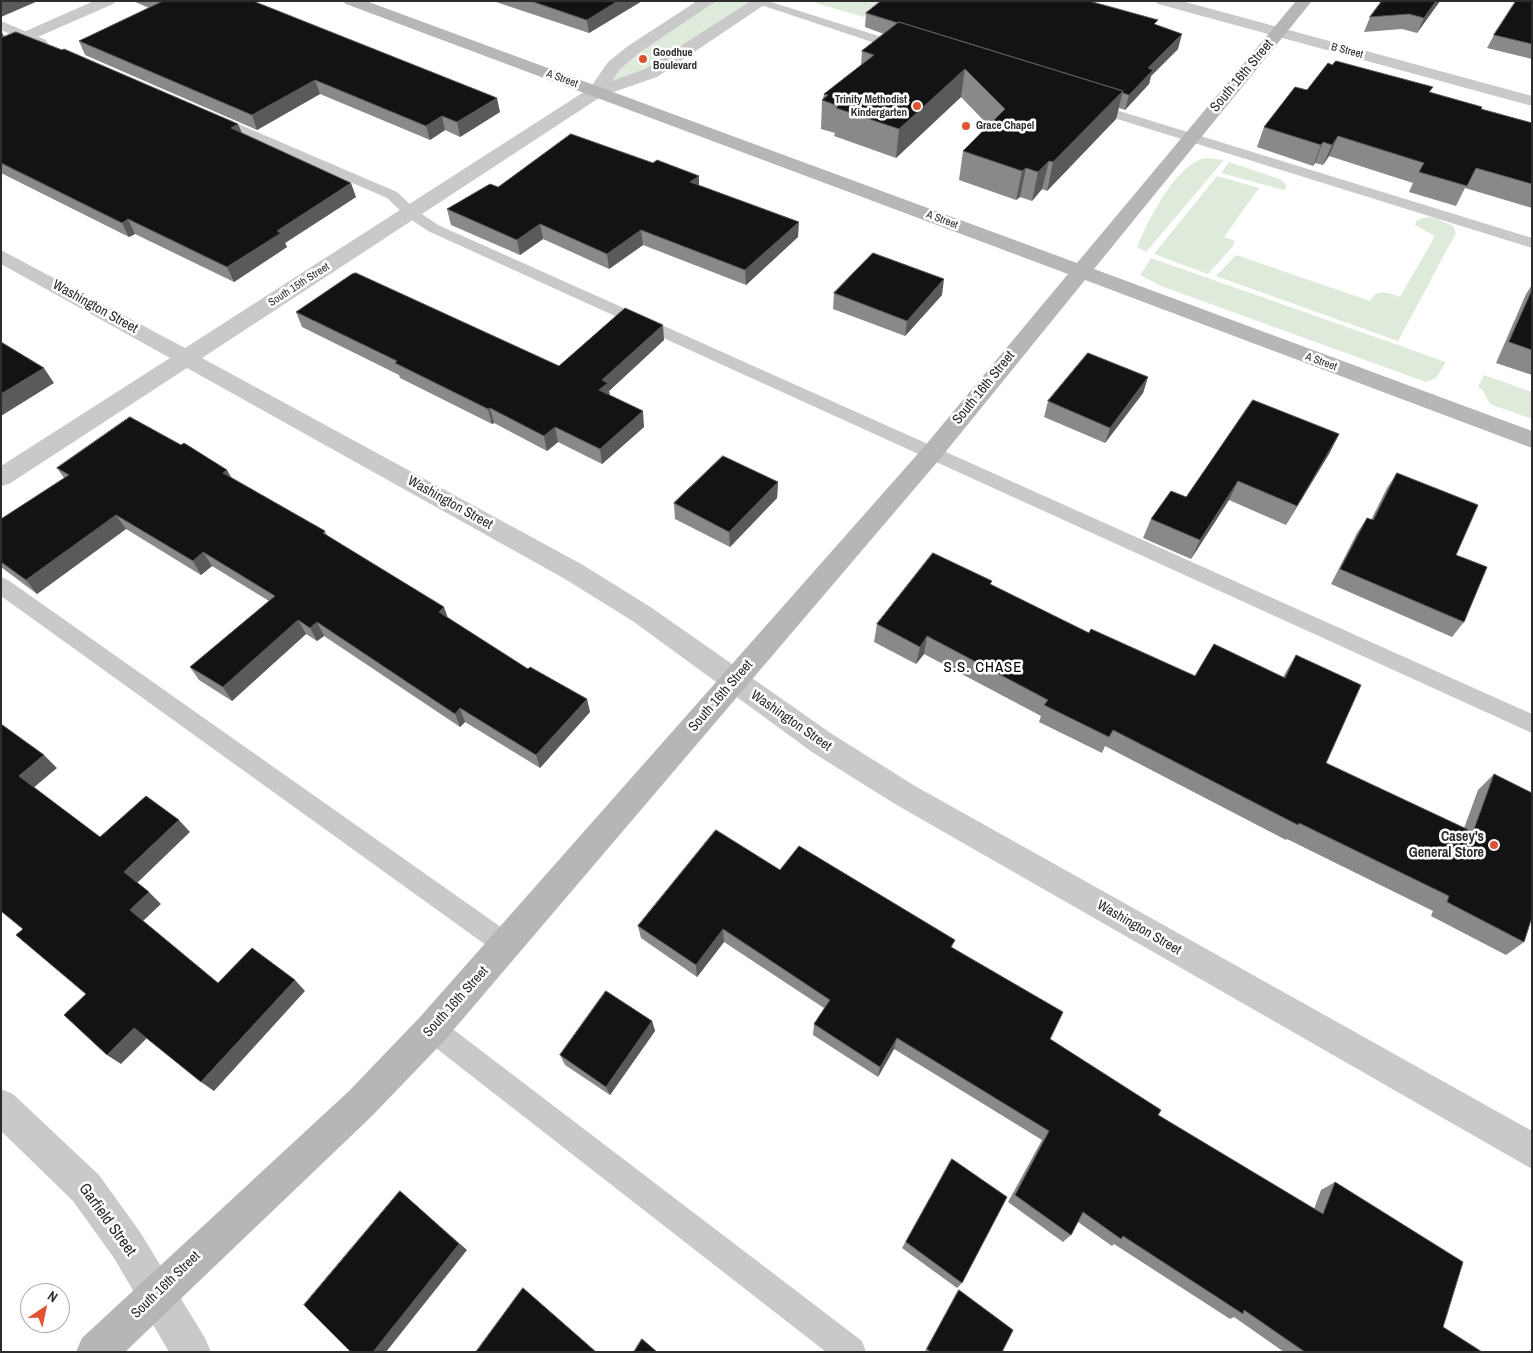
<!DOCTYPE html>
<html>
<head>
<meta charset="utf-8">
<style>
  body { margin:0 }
  #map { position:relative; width:1533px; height:1353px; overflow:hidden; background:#fff; font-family:"Archivo Narrow",sans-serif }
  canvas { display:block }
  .frame { position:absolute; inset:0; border:2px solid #2c2c2c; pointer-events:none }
  .north { position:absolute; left:20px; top:1283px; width:50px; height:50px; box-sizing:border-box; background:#fff; border:1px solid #ababab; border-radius:50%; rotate:34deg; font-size:14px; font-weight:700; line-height:20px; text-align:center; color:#2c2c2c }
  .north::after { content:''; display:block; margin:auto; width:18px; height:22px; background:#df5332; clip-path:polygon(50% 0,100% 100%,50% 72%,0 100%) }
</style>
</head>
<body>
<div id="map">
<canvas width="1533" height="1353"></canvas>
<div class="frame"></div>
<div class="north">N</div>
</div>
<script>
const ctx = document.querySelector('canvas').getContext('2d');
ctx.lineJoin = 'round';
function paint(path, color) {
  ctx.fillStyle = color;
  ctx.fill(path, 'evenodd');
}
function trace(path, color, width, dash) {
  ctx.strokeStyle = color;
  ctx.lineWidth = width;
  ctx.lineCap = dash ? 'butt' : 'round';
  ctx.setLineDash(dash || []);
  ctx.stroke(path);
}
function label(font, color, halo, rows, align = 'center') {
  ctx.font = font + ' "Archivo Narrow",sans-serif';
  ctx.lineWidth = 5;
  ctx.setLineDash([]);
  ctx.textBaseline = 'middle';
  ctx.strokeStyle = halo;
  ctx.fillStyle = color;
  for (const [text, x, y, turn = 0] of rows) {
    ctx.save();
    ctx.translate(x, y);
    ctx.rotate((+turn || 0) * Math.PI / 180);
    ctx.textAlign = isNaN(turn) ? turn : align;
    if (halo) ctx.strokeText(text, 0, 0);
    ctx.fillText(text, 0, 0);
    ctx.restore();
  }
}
const green = new Path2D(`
  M708,1H762L669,63L596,92L609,73Z
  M818,1H885L864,17L816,3Z
  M1206,158L1224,160L1146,252L1137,247C1148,221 1176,163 1206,158Z
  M1229,162L1282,180L1287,187L1284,190L1221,173Z
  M1217,176L1259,188L1224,237L1235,241L1233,246L1208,274L1154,254Z
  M1427,217L1435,218L1453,226L1456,233L1398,341L1216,276L1236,255L1370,301C1376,288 1390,293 1400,297L1435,236L1415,225L1417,220Z
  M1151,258L1446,362L1436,378L1426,382L1161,286L1140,275Z
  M1484,375L1532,392V419L1490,404L1482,389L1479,388V385Z`);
const lane = new Path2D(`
  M749,1H768L907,45L909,48L903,52L899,51Z
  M1,21L46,40L48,43L42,47L38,46L1,30Z
  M1090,102L1532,238V248L1085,109L1083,106Z
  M215,114L397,192L416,210L438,225L1532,714V733L428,231L406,216L387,198L210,121L208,118L210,115Z
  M1,577L8,580L515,937L518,945L515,953L506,957L497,953L1,596Z
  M432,1016L441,1020L862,1341L866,1352H826L423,1038L419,1029L423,1020Z`);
const street = new Path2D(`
  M94,1H116L113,4L1,53V42Z
  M697,1H716L640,52L620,69L612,81L645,69L751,1H770L657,77L602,96L202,358L583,565L652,608L832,734L915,786L1532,1131V1169L895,804L812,752L634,622L565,579L187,368L9,484L1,486V466L170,358L1,264V250L185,348L590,88L608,62L628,46Z
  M1155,1H1182L1532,96V106L1158,4Z
  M1,1089L13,1094L99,1175L140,1232L205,1338L211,1352H169L114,1258L73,1201L1,1131Z`);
const secondary = new Path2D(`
  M343,1H366L1077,263L1296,1H1312L1094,269L1532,431V448L1085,280L939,460L444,1041L373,1115L125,1352H76L82,1338L349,1091L420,1017L923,448L1068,274L346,4Z`);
const wall = new Path2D(`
  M133,1H253L500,112L460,137L445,130L430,140L320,94L257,130L85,55L79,41L149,8Z
  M493,1H642L589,33Z
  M1440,1L1417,33L1402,29L1364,32L1370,17Z
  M1532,1V59L1487,48L1494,35Z
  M866,13L1156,25L1178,49L1151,76L1149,84L1125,110L1119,108L1116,119L1047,191L1042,189L1032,201L1020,197L1016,200L959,180L963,151L988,125L961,97L896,158L834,136L835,133L821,129L822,100L823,99L824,94L861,65L862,51L884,34L865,27Z
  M1,31L4,37L238,124L242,133L356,197L285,243L287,247L234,282L135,234L129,237L1,173Z
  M1307,90L1430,92L1481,109L1532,123V208L1465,188L1456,206L1409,192L1413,183L1329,156L1323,165L1315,163L1313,166L1257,147L1264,127Z
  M653,163L699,176V186L798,237L746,285L643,245L609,269L543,239L520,255L451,225L447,209L498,187Z
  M1532,285V375L1496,363L1526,294Z
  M834,293L942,295L905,336L833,309Z
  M296,312L559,366L664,340L609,391L610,395L644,427L602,464L558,442L547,451L494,423L492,424L400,378L399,375L302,327Z
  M1148,377L1143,393L1105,443L1044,417L1048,401Z
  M1339,434L1329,454L1286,525L1229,500L1191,559L1143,538L1151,519L1186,497Z
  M57,468L227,470L231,477L325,531L327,535L448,618L528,669L587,699L590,712L540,768L465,722L460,727L324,636L317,641L306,634L232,701L199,680L190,667L269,601L212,566L201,575L126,529L37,594L1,567V519L64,478Z
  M1397,473L1456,555L1464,622L1452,637L1331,584L1357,533L1367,518L1371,520L1387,488Z
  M778,482L777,498L730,547L675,519L674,503Z
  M991,585L1089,633L1195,676L1283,677L1296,655L1326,763L1464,828L1478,790L1494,774L1524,942L1506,955L1431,916L1433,911L1287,839L1286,840L1105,746L1102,753L1039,722L1041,716L924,654L916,664L874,642L877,624Z
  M780,870L953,948L1050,1039L1158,1115L1314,1209L1321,1190L1335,1182L1443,1327L1482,1352H1284L1234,1317L1230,1319L1114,1244L1112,1246L1078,1222L1071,1235L1063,1242L1008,1202L1042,1140L894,1049L878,1077L813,1035L814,1024L824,1008L724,942L697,977L641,938L638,926Z
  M652,1021L655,1031L610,1095L565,1065L560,1055Z
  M952,1159L962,1283L957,1288L902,1248Z
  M959,1290L1002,1352H926L925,1351L957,1293Z`);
const shadedWall = new Path2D(`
  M1,1H38L1,17Z
  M618,1H642L589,33L587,20Z
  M1436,1H1440L1417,33L1424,18Z
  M1,31L5,38L1,41Z
  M1182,34L1178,49L1151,76L1149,84L1125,110L1129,95L1148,68Z
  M965,69L961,97L896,158L899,129Z
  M315,80L320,94L257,130L252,115Z
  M1123,91L1116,119L1047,191L1053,162Z
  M497,98L500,112L460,137L457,122Z
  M442,116L445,130L430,140L426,126Z
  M238,124L244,138L231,128Z
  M1338,136L1329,156L1323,165L1332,145Z
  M1323,142L1315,163L1313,166L1321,145Z
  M1049,161L1042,189L1032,201L1038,172Z
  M1026,168L1020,197L1016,200L1022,171Z
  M699,176V191L690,182Z
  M351,183L356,197L285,243L287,247L234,282L227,267L277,231Z
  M128,219L135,234L129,237L122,223Z
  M799,222L798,237L746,285L745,270Z
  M540,224L543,239L520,255L517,240Z
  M641,230L643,245L609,269L607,254Z
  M944,279L942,295L905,336L907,321Z
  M663,325L664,340L609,391L610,398L599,390L602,380Z
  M44,368L54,383L1,416V394Z
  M1148,377L1143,393L1105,443L1110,428Z
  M490,408L494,423L492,424L488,409Z
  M643,411L644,427L602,464L600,449Z
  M555,427L558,442L547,451L544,436Z
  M1339,434L1329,454L1286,525L1297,506Z
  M227,470L235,485L223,473Z
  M1238,481L1229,500L1191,559L1200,540Z
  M778,482L777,498L730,547L729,532Z
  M116,515L126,529L37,594L26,580Z
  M203,552L212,566L201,575L193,561Z
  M444,607L449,621L439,612Z
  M298,620L306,634L232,701L223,687Z
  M317,622L324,636L317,641L310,628Z
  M927,636L924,654L916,664L920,647Z
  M587,699L590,712L540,768L536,755Z
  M460,708L465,722L460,727L455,714Z
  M44,755L57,768L32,789L19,776Z
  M179,820L190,832L136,884L124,872Z
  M149,892L161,904L143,921L130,910Z
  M723,929L724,942L697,977L696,965Z
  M295,980L305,991L214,1091L201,1082Z
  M652,1021L655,1031L610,1095L606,1087Z
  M134,1028L147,1038L121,1064L107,1055Z
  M897,1038L894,1049L878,1077L880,1067Z
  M400,1191L467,1250L386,1352H373Z`);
const building = new Path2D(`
  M160,1H253L497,98L457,122L442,116L426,126L315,80L252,115L79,41L161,2Z
  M531,1H618L587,20Z
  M881,1H1089L1158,20L1154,24L1182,34L1148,68L1153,70L1129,95L1123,93V91L899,22L898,23L866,13Z
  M1382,1H1436L1424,18L1409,14L1370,17Z
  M1516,1H1532V44L1494,35Z
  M899,22L1123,91L1053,162L1049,161L1038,172L1026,168L1022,171L963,151L1005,109L965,69L899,129L836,108L838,106L822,100L828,95L824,94L874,55L862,51Z
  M16,32L62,50L64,49L238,124L231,128L351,183L277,231L281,233L227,267L128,219L122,223L1,163V38Z
  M1336,61L1433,87L1429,92L1482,107L1481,109L1532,123V184L1476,168L1467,186L1419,172L1424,163L1338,136L1332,145L1323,142L1321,145L1264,127L1295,87L1307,90L1328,63L1332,65Z
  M571,134L653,163L657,160L699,176L690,182L799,222L745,270L641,230L607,254L540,224L517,240L447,209L490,184L498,187Z
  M873,253L944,279L907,321L834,293Z
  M356,273L559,366L625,308L663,325L602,380L608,383L599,390L643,411L600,449L555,427L544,436L490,408L488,409L395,363L397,361L296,312L352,274Z
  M1532,290V350L1509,342Z
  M1,342L44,368L1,394Z
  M1088,353L1148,377L1110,428L1048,401Z
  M1253,400L1339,434L1297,506L1238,481L1200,540L1151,519L1171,491L1186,497Z
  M130,417L181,445L184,443L227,470L223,473L325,531L323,533L444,607L439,612L528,669L530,667L587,699L536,755L460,708L455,714L317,622L310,628L298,620L223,687L190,667L275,596L203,552L193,561L116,515L26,580L1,562V519L69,475L57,468Z
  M723,456L778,482L729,532L674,503Z
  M1397,473L1478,505L1456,555L1487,567L1464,622L1340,569L1367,518L1373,520Z
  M933,553L992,581L990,584L1089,633L1091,629L1195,676L1214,644L1285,678L1296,655L1361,685L1326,763L1473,832L1494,774L1532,793V917L1524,942L1447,902L1449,896L1299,823L1298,825L1113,730L1109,737L1044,705L1048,700L927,636L920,647L877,624Z
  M1,724L44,755L19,776L100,837L146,796L179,820L124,872L149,892L130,910L218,983L252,948L295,980L201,1082L134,1028L107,1055L64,1015L86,994L16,935L23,929L1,911Z
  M716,830L780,870L799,846L955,940L951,947L1063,1012L1050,1039L1161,1110L1158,1115L1323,1214L1335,1182L1463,1262L1443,1327L1482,1352H1305L1244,1310L1243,1314L1123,1236L1121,1239L1083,1212L1071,1235L1015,1195L1049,1131L897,1038L880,1067L814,1024L830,1000L723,929L696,965L638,926Z
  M606,991L652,1021L606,1087L560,1055Z
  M952,1159L1007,1197L962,1283L906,1242Z
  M400,1191L459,1244L373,1352H351L304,1305Z
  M523,1288L596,1352H476Z
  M959,1290L1013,1330L1002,1352H931L927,1349Z
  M642,1339L657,1352H634Z`);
const markers = [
  [643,59,5,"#df5332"],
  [917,106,5,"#df5332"],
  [966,126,5,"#df5332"],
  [1494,845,5,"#df5332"]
];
const farStreetnames = [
  ["B Street",1347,51,15],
  ["A Street",562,79,20],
  ["A Street",942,220,21],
  ["South 15th Street",299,285,-33],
  ["A Street",1321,362,20]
];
const farPoinames = [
  ["Goodhue",653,53],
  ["Boulevard",653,66],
  ["Trinity Methodist",907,100,"right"],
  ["Kindergarten",907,113,"right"],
  ["Grace Chapel",976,126]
];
const streetNames = [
  ["South 16th Street",1242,76,-50],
  ["Washington Street",95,307,29],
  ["South 16th Street",984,388,-51],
  ["Washington Street",450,503,29],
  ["South 16th Street",721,696,-49],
  ["Washington Street",791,721,35],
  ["Washington Street",1139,928,30],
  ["South 16th Street",456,1002,-48],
  ["South 16th Street",166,1285,-44]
];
const poiNames = [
  ["Casey's",1484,837],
  ["General Store",1484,853]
];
const neighbourhoodNames = [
  ["S.S. CHASE",983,668]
];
const nearStreetnames = [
  ["Garfield Street",107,1220,54]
];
paint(green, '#deeada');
paint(lane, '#c9c9c9');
paint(street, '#c9c9c9');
paint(secondary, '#b6b6b6');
paint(wall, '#898989');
paint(shadedWall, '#5a5a5a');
paint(building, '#131313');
trace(building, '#5a5a5a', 1);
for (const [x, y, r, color] of markers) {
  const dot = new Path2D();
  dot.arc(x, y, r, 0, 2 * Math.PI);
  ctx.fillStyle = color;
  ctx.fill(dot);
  trace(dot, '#fff', 2);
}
label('11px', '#2c2c2c', '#fff', farStreetnames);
label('bold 11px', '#2c2c2c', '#fff', farPoinames, 'left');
label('14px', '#2c2c2c', '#fff', streetNames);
label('bold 14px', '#2c2c2c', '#fff', poiNames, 'right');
ctx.letterSpacing = '1px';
label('15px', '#000', '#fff', neighbourhoodNames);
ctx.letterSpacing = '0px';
label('16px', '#2c2c2c', '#fff', nearStreetnames);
</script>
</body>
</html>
